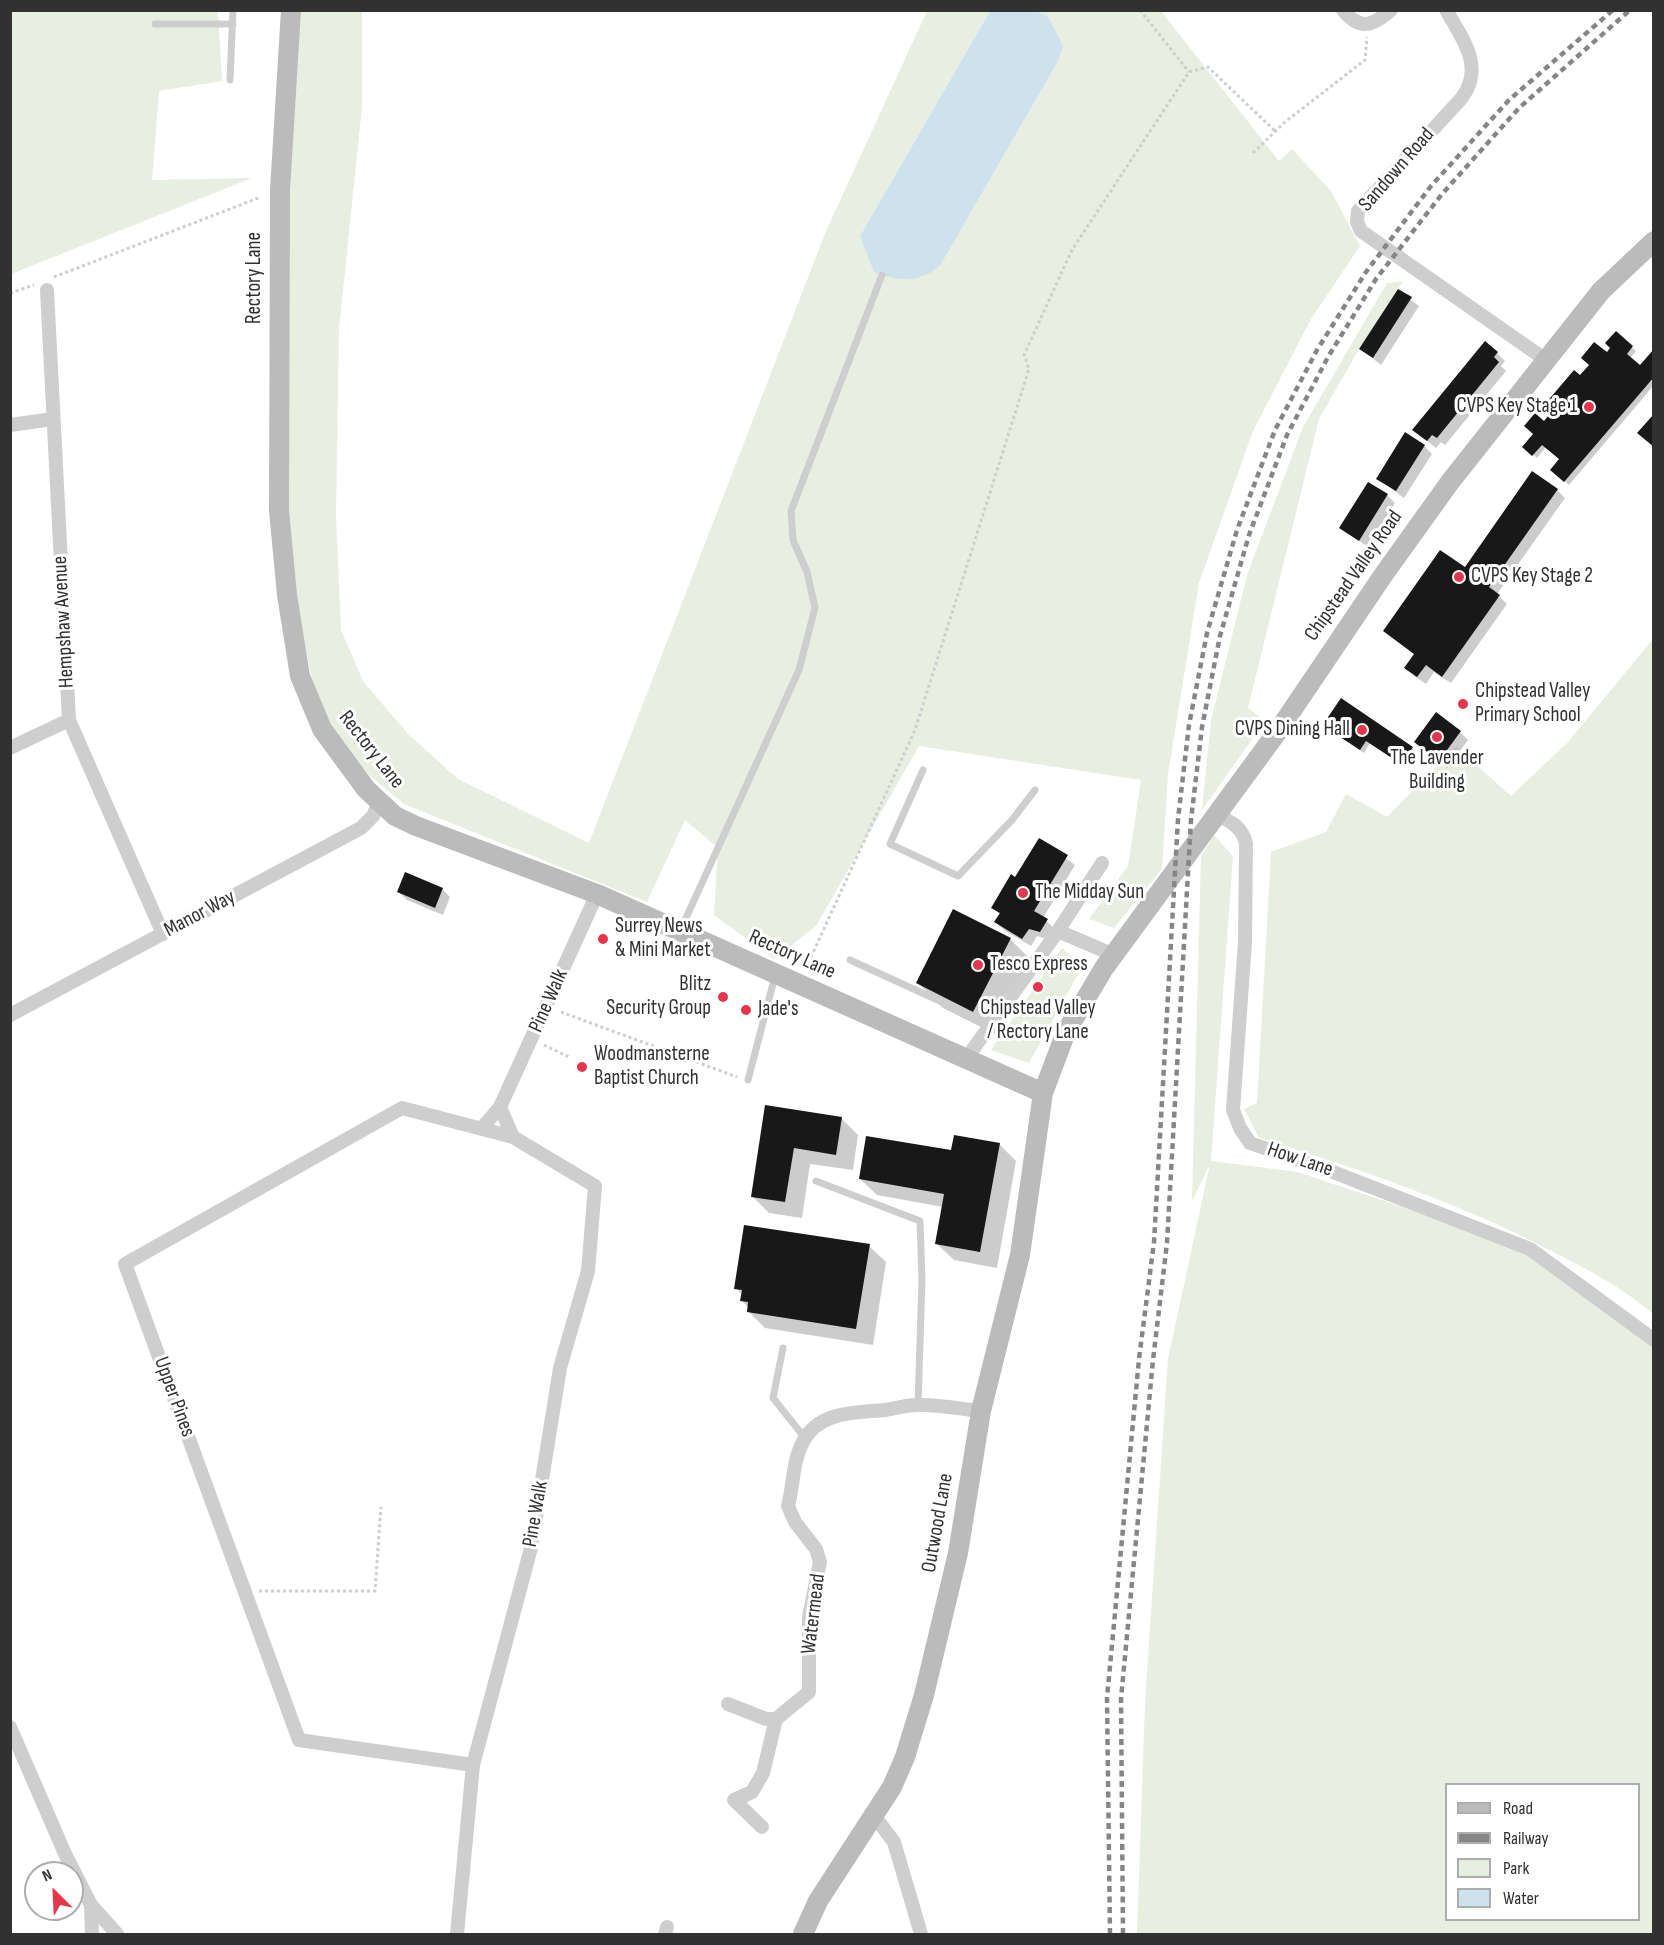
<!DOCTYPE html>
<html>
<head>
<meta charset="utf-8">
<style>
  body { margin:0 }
  #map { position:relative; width:1664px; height:1945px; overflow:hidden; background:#fff; font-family:"Sofia Sans Condensed",sans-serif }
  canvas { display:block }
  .frame { position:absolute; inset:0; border:12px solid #313131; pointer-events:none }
  .legend { position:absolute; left:1445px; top:1783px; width:195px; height:138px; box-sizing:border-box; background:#fff; border:2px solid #adadad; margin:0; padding:8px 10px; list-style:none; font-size:18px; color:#313131 }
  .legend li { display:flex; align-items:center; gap:12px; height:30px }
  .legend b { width:30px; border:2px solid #adadad }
  .north { position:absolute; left:24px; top:1861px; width:60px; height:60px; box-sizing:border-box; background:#fff; border:2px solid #adadad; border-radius:50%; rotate:336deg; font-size:16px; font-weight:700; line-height:24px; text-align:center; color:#313131 }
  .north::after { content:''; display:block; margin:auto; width:21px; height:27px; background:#e6364c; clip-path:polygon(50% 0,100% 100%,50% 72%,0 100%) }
</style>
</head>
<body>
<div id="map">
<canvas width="1664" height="1945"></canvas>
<div class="frame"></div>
<ul class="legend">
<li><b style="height:8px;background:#bbb"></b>Road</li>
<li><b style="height:8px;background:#868686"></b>Railway</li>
<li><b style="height:16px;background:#e8eee0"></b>Park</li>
<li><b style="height:16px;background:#cde2ed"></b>Water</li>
</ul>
<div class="north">N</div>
</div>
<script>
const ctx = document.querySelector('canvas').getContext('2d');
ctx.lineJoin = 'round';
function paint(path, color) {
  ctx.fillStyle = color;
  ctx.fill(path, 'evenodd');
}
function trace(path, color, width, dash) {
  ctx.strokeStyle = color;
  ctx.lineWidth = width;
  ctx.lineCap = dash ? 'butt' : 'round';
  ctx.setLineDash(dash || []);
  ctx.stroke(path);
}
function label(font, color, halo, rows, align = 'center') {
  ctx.font = font + ' "Sofia Sans Condensed",sans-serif';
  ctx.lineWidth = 6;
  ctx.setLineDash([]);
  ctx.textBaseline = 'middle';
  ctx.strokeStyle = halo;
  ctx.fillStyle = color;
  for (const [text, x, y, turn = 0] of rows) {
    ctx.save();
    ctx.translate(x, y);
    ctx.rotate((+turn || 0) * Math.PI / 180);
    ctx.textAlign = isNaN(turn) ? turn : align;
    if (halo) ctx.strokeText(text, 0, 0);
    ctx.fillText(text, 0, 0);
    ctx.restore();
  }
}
const green = new Path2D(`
  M11,11H218L222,81L159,91L152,180L252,178L11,274Z
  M299,11H362V107L339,329L336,516L341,630L363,681L408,734L458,779L589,843L826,231L927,11H990L860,236L875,272C898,281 920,281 940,266L1057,63L1053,27L1048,16L1035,11H1161L1279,161L1292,149L1331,191L1360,246L1311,319L1253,431L1199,583L1168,774L1162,869L1114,928L1089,919L1128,866L1141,780L919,746L816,926L774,959L714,915L718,848L685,820L647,902L404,804L369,775L335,734L314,688L298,613L288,515L286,176Z
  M1403,281L1359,349L1319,419L1248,708L1265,721L1202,810L1211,720L1247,575L1303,427L1387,283Z
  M1653,639V1314C1623,1288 1592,1272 1557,1254C1461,1203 1362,1170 1259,1138L1244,1109L1257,1103L1271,852L1326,832L1346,794L1387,817L1456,747L1511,796L1568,742Z
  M1214,835L1233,856L1211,1161L1297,1172L1530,1249L1653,1340V1934H1137L1145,1703L1168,1359L1210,1164L1192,1201L1201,856ZM1446,1784H1638V1920H1446Z
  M1062,948L1082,967L1029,1063L991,1050Z`);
const water = new Path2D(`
  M990,11H1035L1048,16L1063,46L1057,63L940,266C918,283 900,282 874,272L860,236Z`);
const shadow = new Path2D(`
  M1398,291L1419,306L1381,365L1361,349Z
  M1616,333L1636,351L1630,358L1640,367L1654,352V385L1569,485L1552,470L1561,459L1546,447L1537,458L1524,447L1580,377L1607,354L1612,348Z
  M1497,353L1505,361L1501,366L1506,371L1445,445L1441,442L1436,448L1422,437Z
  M1424,446L1432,454L1404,498L1378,479Z
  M1557,490L1565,498L1497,594L1507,604L1451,683L1434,672L1426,684L1414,676L1406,668L1415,655L1385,631L1465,569Z
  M1387,495L1395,503L1368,547L1341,528Z
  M1339,728L1412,748L1416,752L1405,767L1370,743L1364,753L1339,736Z
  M1460,732L1468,740L1447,768L1416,742Z
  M1040,840L1075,865L1043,918L1055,929L1049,940L1037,936L1031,946L1004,930L996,922L1000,915L993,908L1016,879Z
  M442,889L450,897L443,915L407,900L399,892Z
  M1010,939L1035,964L999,1036L943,1008L918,983Z
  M766,1107L841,1118L858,1135L853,1170L810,1164L802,1218L769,1213L752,1196Z
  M999,1144L1016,1161L997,1268L954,1260L937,1244L943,1207L877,1195L860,1179Z
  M869,1246L886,1262L873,1345L765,1328L748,1311L749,1308L742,1301V1295L736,1288Z`);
const building = new Path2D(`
  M1398,289L1412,297L1373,358L1359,349Z
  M1616,331L1633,346L1627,354L1640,365L1654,349V377L1564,482L1550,470L1559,459L1542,445L1532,456L1522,447L1533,434L1524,426L1535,413L1544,421L1553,410L1545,404L1574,370L1580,375L1589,365L1581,358L1594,342L1607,352L1610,348L1605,343Z
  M1485,341L1498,352L1494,357L1499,362L1437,438L1432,435L1427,441L1412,430Z
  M1654,414V447L1637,433Z
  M1405,432L1425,445L1396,491L1376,479Z
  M1532,471L1558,489L1489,587L1500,595L1442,677L1426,665L1417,677L1404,668L1414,654L1383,631L1440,550L1465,567Z
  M1368,482L1388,494L1359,541L1339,528Z
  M1341,698L1413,747L1401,764L1366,741L1360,750L1334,733L1338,728L1326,720Z
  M1436,712L1461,731L1439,761L1414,742Z
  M1039,838L1068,855L1034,911L1048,919L1040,932L1029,929L1022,939L994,922L1000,913L991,908L1011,874L1015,877Z
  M405,872L443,888L435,908L397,892Z
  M953,909L1011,938L973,1012L916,983Z
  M765,1105L842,1117L836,1155L794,1148L785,1202L751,1197Z
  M954,1135L1000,1143L980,1252L935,1244L944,1194L859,1179L866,1136L951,1150Z
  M744,1225L870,1244L856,1329L747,1312L748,1302L740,1301L742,1290L734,1289Z`);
const path = new Path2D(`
  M1140,10L1189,72
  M1253,153L1285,122L1365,60L1367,37
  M54,277L261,197
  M10,293L34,285
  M806,968L915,730L1029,369L1024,355L1072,250L1189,72L1208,67L1275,131
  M561,1012L737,1077
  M544,1045L571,1058
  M259,1591H375L381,1507`);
const service = new Path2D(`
  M155,24H233
  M230,80L233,10
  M923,770L890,844L958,876L1012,820L1035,790
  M681,929L799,670L815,608L807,572L793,540L791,511L882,275
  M850,960L990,1024
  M748,1080L775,976
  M816,1181L920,1221L922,1280L918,1405
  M783,1348L773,1398L805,1438`);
const minor = new Path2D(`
  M1343,10C1360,31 1373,26 1391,10
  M1446,10C1463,39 1486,69 1460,100L1358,211L1357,222L1361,231L1546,360
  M47,290L69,720L163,934
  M10,425L53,419
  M10,748L69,720
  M1217,815C1232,822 1243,828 1246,844L1245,942L1233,1110L1240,1128L1250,1143L1333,1172L1530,1249L1654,1340
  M1058,931L1114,955
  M10,1015L361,828L373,816L379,802
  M966,1059L1058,931L1102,863
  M500,1107L513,1137
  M482,1128L500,1107L597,894
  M728,1704L766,1719H776L809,1692V1617L820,1562L816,1549L795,1522L788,1506C794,1484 792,1461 804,1440C820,1411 856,1413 885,1410C896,1408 907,1405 917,1405C938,1404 960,1409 981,1411
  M10,1727L66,1856L91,1905L117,1934
  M875,1817L894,1842L921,1934
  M762,1827L734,1800L752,1792L763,1773L776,1719
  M91,1905L92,1934
  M457,1934L473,1765L531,1548L560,1368L588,1271L595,1186L513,1137L402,1108L125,1264L299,1740L473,1765
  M665,1934L667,1927`);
const secondary = new Path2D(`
  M291,10L280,190L279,511L287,595L300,676L322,729L366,789L395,816L416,826L597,894L1043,1093
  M803,1934L818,1901L892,1787L905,1757L924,1695L958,1553L981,1411L1020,1255L1043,1093L1066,1032L1104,968L1278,731L1384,574L1450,482L1601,291L1654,241`);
const rail = new Path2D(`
  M1110,1934L1107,1698L1139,1359L1154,1242L1178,819L1189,725L1207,633L1237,530L1275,430L1317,350L1366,272L1431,186L1509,100L1613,10
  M1123,1934L1121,1699L1153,1360L1167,1243L1191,820L1202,727L1220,636L1249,535L1287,435L1328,357L1376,279L1442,194L1519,108L1630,10`);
const markers = [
  [1589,407,6,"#e6364c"],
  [1459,577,6,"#e6364c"],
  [1463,704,6,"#e6364c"],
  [1362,730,6,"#e6364c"],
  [1437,737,6,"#e6364c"],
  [1023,893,6,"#e6364c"],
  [603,939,6,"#e6364c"],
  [978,965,6,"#e6364c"],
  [1038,987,6,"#e6364c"],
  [723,997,6,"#e6364c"],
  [746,1010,6,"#e6364c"],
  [582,1067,6,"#e6364c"]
];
const streetNames = [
  ["Sandown Road",1397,170,-49],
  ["Rectory Lane",255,278,-90],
  ["Chipstead Valley Road",1354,576,-55],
  ["Hempshaw Avenue",64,622,-93],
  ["Rectory Lane",371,750,52],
  ["Manor Way",200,914,-28],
  ["Rectory Lane",792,955,24],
  ["Pine Walk",549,1001,-66],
  ["How Lane",1300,1160,19],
  ["Upper Pines",174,1397,70],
  ["Pine Walk",536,1514,-80],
  ["Outwood Lane",938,1523,-80],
  ["Watermead",814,1614,-83]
];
const poiNames = [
  ["CVPS Key Stage 1",1577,407,"right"],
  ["CVPS Key Stage 2",1471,577],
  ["Chipstead Valley",1475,692],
  ["Primary School",1475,716],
  ["CVPS Dining Hall",1350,730,"right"],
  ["The Lavender",1437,759,"center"],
  ["Building",1437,783,"center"],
  ["The Midday Sun",1035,893],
  ["Surrey News",615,927],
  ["& Mini Market",615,951],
  ["Tesco Express",990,965],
  ["Blitz",711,985,"right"],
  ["Security Group",711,1009,"right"],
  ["Chipstead Valley",1038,1009,"center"],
  ["/ Rectory Lane",1038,1033,"center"],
  ["Jade's",758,1010],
  ["Woodmansterne",594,1055],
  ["Baptist Church",594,1079]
];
paint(green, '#e8eee0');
paint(water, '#cde2ed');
paint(shadow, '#0003');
paint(building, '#181818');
trace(path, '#cecece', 3, [3, 3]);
trace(service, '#cecece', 7);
trace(minor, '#cecece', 14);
trace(secondary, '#bbb', 20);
trace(rail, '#868686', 4.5, [6, 4.5]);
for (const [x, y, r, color] of markers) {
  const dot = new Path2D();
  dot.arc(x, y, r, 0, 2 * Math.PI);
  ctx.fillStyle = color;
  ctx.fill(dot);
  trace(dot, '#fff', 2);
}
label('21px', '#313131', '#fff', streetNames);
label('21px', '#313131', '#fff', poiNames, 'left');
</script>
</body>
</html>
